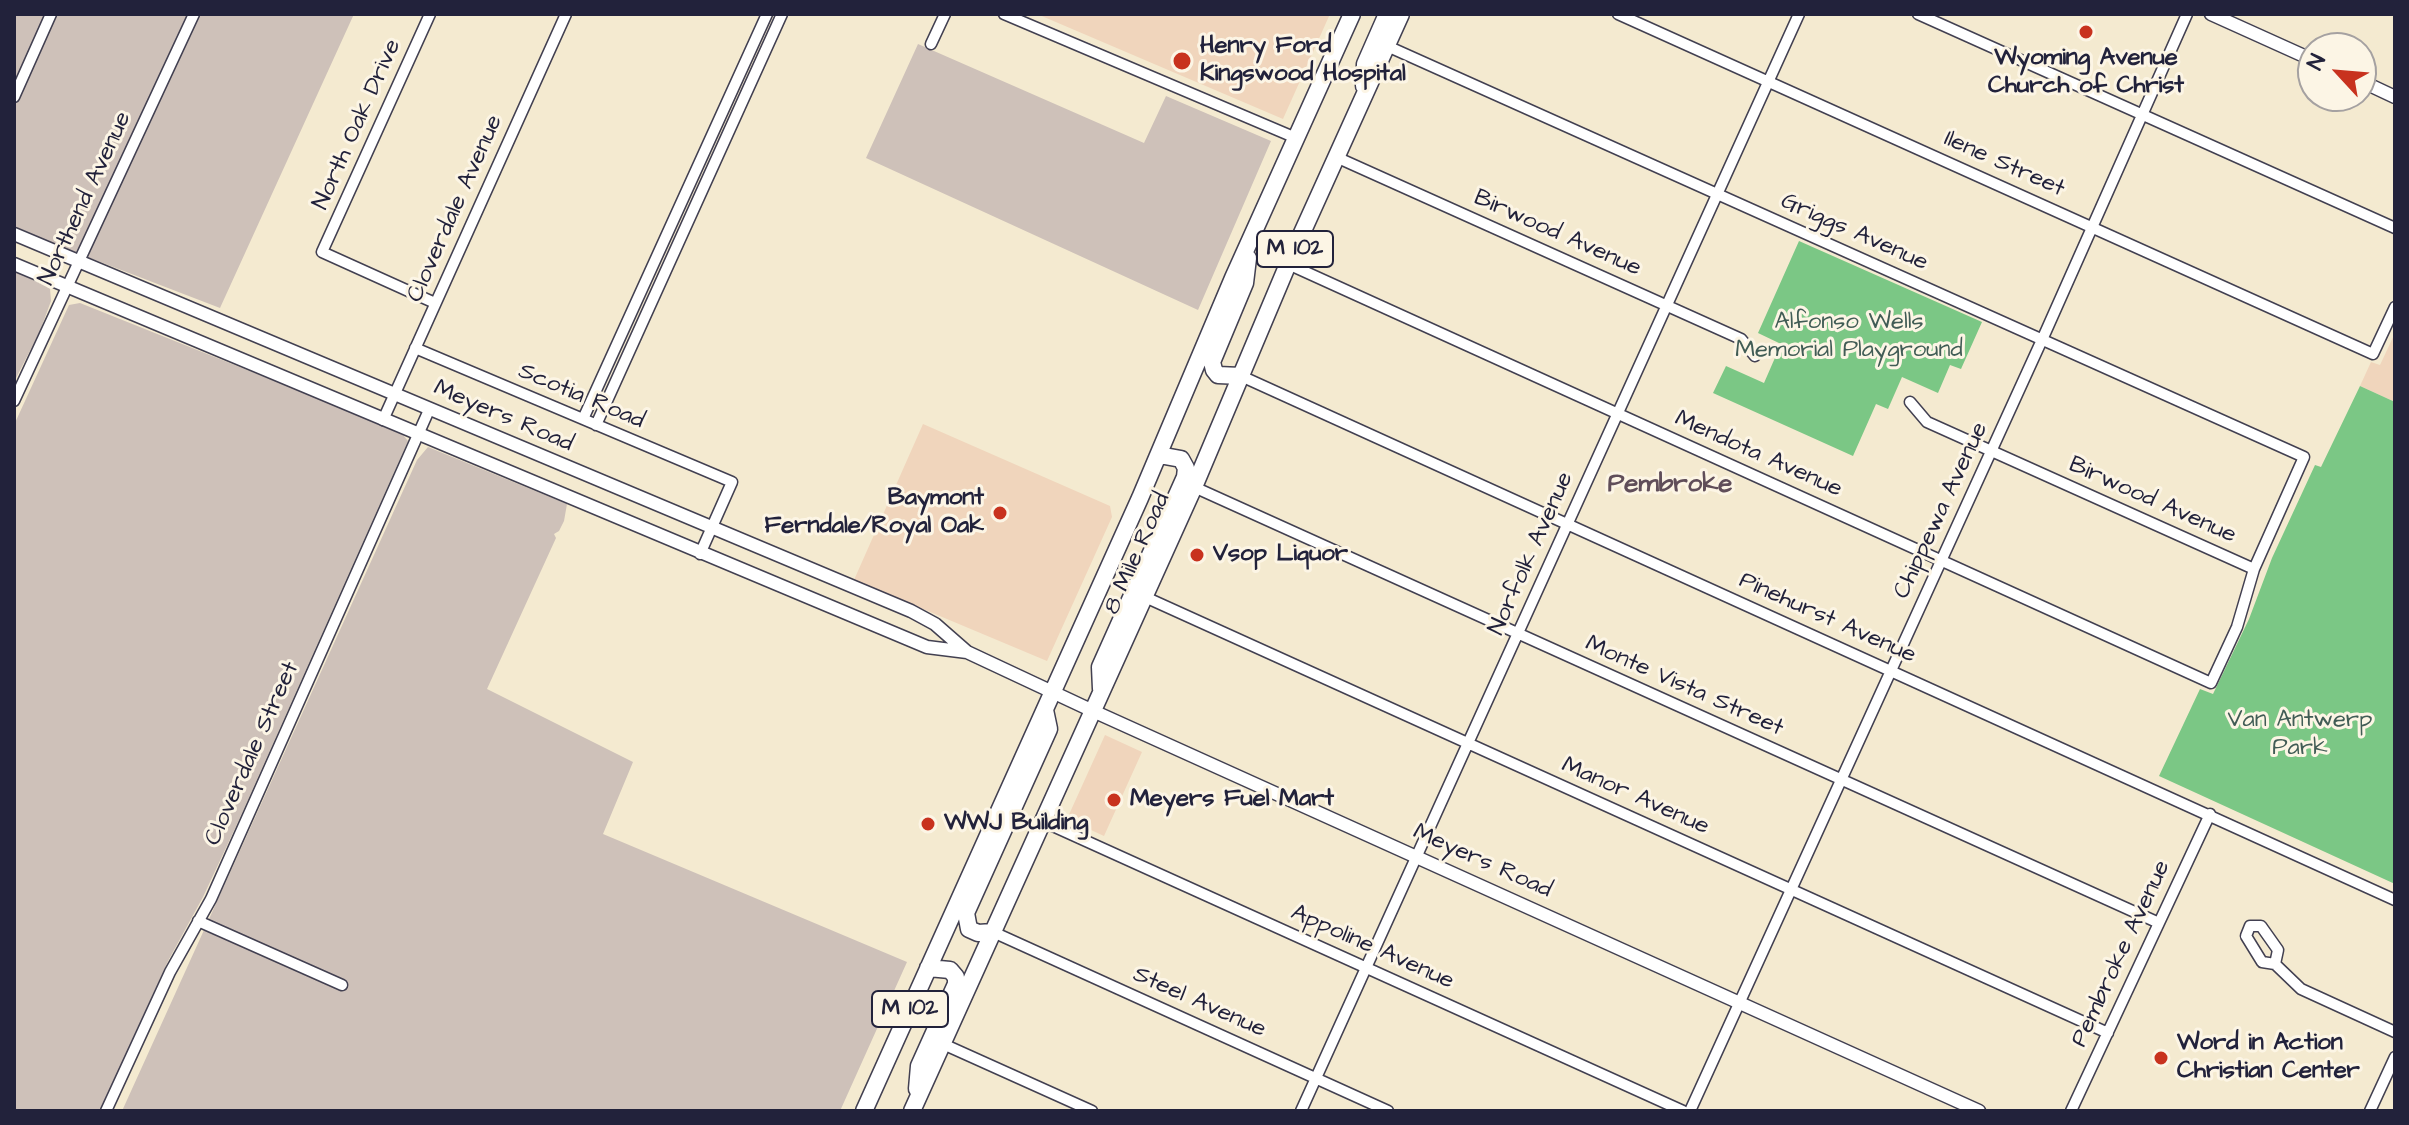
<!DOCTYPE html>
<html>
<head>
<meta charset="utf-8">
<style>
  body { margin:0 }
  #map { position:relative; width:2409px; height:1125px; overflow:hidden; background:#f4ead0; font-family:"Architects Daughter",sans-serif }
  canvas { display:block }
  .frame { position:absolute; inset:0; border:16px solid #22223b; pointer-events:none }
  .north { position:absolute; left:2297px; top:32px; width:80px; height:80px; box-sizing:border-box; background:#fcf5e5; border:2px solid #a5a1a1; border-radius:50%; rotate:296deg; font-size:22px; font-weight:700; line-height:32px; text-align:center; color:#22223b }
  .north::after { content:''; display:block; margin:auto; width:28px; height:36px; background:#c8321e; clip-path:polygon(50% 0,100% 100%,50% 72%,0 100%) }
</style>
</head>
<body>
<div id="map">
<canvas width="2409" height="1125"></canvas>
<div class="frame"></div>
<div class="north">N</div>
</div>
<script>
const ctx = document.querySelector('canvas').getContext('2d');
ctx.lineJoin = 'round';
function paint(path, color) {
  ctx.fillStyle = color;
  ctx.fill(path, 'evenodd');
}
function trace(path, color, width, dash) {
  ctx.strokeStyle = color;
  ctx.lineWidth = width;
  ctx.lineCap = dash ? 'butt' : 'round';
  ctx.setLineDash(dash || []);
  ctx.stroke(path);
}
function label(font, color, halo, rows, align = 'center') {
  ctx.font = font + ' "Architects Daughter",sans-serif';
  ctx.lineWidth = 6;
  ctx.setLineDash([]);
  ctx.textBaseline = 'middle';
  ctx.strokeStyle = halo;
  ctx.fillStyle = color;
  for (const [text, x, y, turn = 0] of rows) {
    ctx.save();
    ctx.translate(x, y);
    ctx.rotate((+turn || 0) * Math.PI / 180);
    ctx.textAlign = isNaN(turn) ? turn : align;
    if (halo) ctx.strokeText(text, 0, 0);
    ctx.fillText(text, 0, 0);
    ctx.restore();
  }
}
const built = new Path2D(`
  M1037,14H1330L1283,119Z
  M2395,333V402L2360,386L2371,362L2380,365Z
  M923,424L1110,506L1112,517L1047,661L854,580Z
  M1105,735L1142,752L1104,836L1067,819Z`);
const industrial = new Path2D(`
  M14,14H354L220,308L64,248L14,226Z
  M918,44L1144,143L1166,96L1271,141L1198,310L866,158Z
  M14,271L50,288L51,301L40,331L14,382Z
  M80,303L307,394L403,435L408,441L238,822L203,897L168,961L100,1111H14V425L69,305Z
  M428,447L567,504L564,521L559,531L554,534L556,538L487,689L633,762L603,834L907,962L840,1111H122L417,460Z`);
const green = new Path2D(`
  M1799,241L1982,322L1961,369L1950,365L1938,393L1902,377L1888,409L1876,404L1853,456L1713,393L1726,366L1764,383L1781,344L1758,333Z
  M2360,386L2395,402V884L2159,776L2200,689L2213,694L2249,619L2272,558L2315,465L2321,467Z`);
const minor = new Path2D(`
  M430,14L322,252L435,303
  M1004,14L1296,138
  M1618,14L2373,354L2395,307
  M1918,14L2395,228
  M931,44L945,14
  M14,97L51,14
  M1336,157L1741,339L1755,356
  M1288,264L2211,683L2237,627L2254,569L2304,457L1387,46
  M415,348L732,482L700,554
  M1241,376L2395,900
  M14,401L194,14
  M1910,402L1927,422L2254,569
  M583,419L767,14
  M383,420L566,14
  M596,425L782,14
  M1194,487L2159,923
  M1145,597L2108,1033
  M1044,822L1683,1111
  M198,921L342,985
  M2250,926H2261L2278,950L2275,964L2262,962L2246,936Z
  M993,932L1388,1111
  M2275,964L2301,989L2395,1032
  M943,1044L1092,1111
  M106,1111L170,972L211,899L429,410
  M1301,1111L1799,14
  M1690,1111L2046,331L2187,14
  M2071,1111L2210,814
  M2370,1111L2395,1057`);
const tertiary = new Path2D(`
  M2211,14L2313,60
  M2361,81L2395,97
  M14,234L911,611L935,624L967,652L1093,711L1979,1111
  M14,264L927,647L967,652`);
const trunk = new Path2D(`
  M1364,86L1365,64L1387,14
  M1241,376L1218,375L1214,370L1212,362L1245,283L1248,258
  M1101,689L1100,667L1185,477L1186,468L1181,459L1159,455
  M993,932L978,933L969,929L966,913L1049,729L1045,710
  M917,1089L919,1066L956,984V977L950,970L928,968
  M864,1111L1140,498L1233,278L1352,14
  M912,1111L1194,487L1288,264L1401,14`);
const markers = [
  [2086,32,8,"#c8321e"],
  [1182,61,10,"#c8321e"],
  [1000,513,8,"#c8321e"],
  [1197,555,8,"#c8321e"],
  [1114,800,8,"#c8321e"],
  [928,824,8,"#c8321e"],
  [2161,1058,8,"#c8321e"]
];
const shields = [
  [1295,249,76],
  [910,1009,76]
];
const shieldNames = [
  ["M 102",1295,249],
  ["M 102",910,1009]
];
const poiNames = [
  ["Henry Ford",1200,47],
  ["Kingswood Hospital",1200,75],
  ["Wyoming Avenue",2086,59,"center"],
  ["Church of Christ",2086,87,"center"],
  ["Baymont",984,499,"right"],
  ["Ferndale/Royal Oak",984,527,"right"],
  ["Vsop Liquor",1213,555],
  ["Meyers Fuel Mart",1130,800],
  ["WWJ Building",944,824],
  ["Word in Action",2177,1044],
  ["Christian Center",2177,1072]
];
const streetNames = [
  ["North Oak Drive",358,125,-66],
  ["Ilene Street",2004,165,24],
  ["Northend Avenue",86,199,-65],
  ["Cloverdale Avenue",456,209,-66],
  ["Griggs Avenue",1854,233,24],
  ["Birwood Avenue",1557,234,24],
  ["Scotia Road",581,397,23],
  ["Meyers Road",503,417,23],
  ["Mendota Avenue",1758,455,24],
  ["Birwood Avenue",2152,501,24],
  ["Chippewa Avenue",1942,511,-65],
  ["8 Mile Road",1138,554,-66],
  ["Norfolk Avenue",1532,554,-66],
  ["Pinehurst Avenue",1827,619,24],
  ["Monte Vista Street",1684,687,24],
  ["Cloverdale Street",253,754,-66],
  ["Manor Avenue",1635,797,24],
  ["Meyers Road",1482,862,24],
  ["Appoline Avenue",1372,948,24],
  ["Pembroke Avenue",2122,954,-65],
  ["Steel Avenue",1199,1003,24]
];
const parkNames = [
  ["Alfonso Wells",1849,323],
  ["Memorial Playground",1849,351],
  ["Van Antwerp",2300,721],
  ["Park",2300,749]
];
const neighbourhoodNames = [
  ["Pembroke",1670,486]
];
paint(built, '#f0d5bc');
paint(industrial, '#cec1b9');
paint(green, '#7bc785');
trace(minor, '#424051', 13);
trace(tertiary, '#424051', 15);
trace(trunk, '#424051', 19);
trace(minor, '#fff', 10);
trace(tertiary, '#fff', 12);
trace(trunk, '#fff', 16);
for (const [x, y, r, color] of markers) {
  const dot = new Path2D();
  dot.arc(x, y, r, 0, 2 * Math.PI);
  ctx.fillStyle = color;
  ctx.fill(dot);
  trace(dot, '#fcf5e5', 3);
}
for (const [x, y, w] of shields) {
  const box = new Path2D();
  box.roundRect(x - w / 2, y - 18, w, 36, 6);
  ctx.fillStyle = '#fcf5e5';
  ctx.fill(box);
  trace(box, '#22223b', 2);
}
label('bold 22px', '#22223b', null, shieldNames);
label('bold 24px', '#22223b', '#fcf5e5', poiNames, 'left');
label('24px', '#22223b', '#fcf5e5', streetNames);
label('24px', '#415c55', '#fcf5e5', parkNames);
label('bold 26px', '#604e59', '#fcf5e5', neighbourhoodNames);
</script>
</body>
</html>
